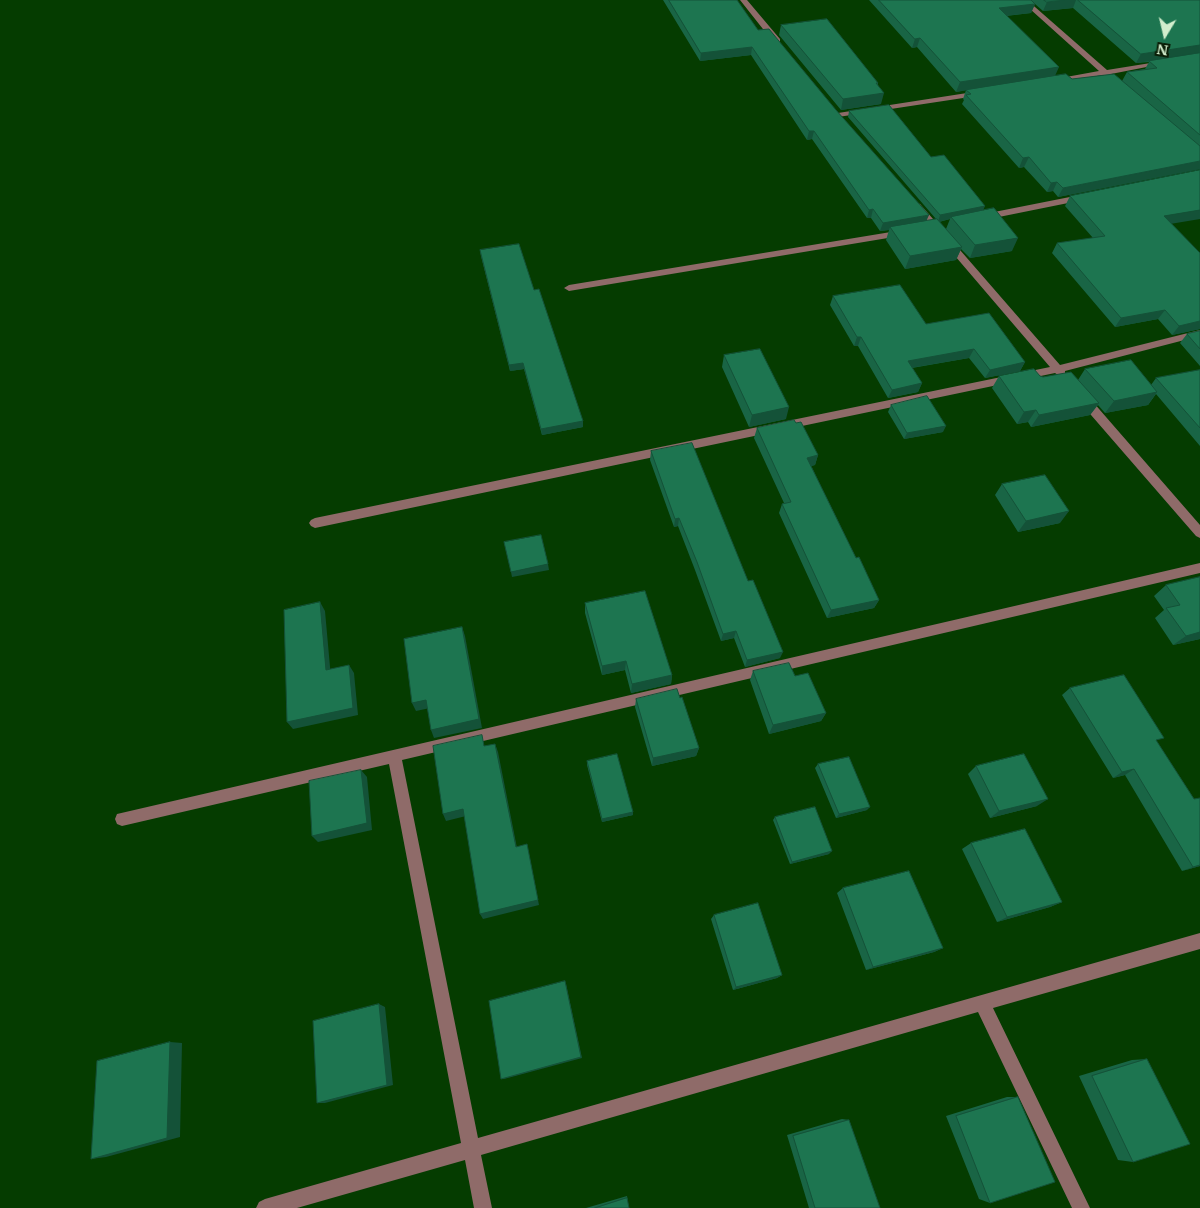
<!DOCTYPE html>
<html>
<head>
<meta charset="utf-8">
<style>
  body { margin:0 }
  #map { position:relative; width:1200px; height:1208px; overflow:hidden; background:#053c00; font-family:Merriweather,serif }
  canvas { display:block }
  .north { position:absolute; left:1140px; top:10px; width:50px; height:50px; -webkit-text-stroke:4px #091e06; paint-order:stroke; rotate:189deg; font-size:14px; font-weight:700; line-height:20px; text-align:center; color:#d2eecd }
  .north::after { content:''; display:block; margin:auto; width:18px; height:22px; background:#d2eecd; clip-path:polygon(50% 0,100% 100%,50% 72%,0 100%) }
</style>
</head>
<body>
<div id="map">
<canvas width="1200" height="1208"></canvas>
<div class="north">N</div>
</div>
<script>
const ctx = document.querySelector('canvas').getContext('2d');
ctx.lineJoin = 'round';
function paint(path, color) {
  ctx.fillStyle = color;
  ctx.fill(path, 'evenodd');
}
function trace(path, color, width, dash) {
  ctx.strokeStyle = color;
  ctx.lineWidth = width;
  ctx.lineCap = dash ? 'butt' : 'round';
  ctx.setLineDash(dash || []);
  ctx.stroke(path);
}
const minor = new Path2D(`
  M740,0H747L780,39V43H774Z
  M1020,0H1027L1107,70L1163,61L1167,63L1111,74L1114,77L1110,79L1103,75L1052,83L1051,81L1055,79L1099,71Z
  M980,91H983V95L838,117L834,115L838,113Z
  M1085,194L1089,197L1088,199L984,220L980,217L984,214Z
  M917,203L920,204L1060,365L1200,330V336L1065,371V376L1061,377L1055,373L315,528L311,526L309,523L311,520L315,518L1050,367L914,208L913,206Z
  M903,230L906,231V235L569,291L564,288L569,285Z
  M1082,393L1086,394L1200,525V538L1196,536L1078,400L1077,397Z
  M1200,563V573L402,760L478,1138L1200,933V949L993,1008L1090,1208H1072L978,1012L481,1155L492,1208H474L465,1160L297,1208H256L259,1202L265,1199L461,1143L389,764L122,826L117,824L115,819L117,814Z`);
const wall = new Path2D(`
  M663,0H737L758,30L926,221L936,219L848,117L849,111L931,157L983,211L1012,251L970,258L961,249L956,260L905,269L886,240L889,230L880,231L871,218H867L812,139L807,140L751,55L700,61ZM950,219L946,229L939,222Z
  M869,0H1200V169L1058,197L1053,191L1047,192L1024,167L1019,168L962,104L964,100L963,99L966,90L956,92L917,47L912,48ZM1035,4L1043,11L1073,8L1136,63L1149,62L1145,69L1127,72L1122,81L1072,79L1055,76L1006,16L1031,13Z
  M781,25L878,83V85L881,104L841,110L779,35Z
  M1070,196L1171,224L1200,253V329L1172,335L1158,319L1115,327L1052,253L1057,243L1093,238L1065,206Z
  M480,250L534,290L583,427L542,435L524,369L510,371L481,256Z
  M833,296L926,324L1025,362L1020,371L985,378L969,358L912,368L922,383L918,392L888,398L858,346H854L830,305Z
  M1200,331V366L1180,343L1187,334Z
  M724,355L786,419L749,427L722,367Z
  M1085,369L1151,385L1156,378L1200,370V446L1156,394L1148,405L1105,413L1098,405L1090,415L1031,427L1028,422L1017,424L992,388L999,376H1040L1043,377L1078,380Z
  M891,405L943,432L904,439L888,412Z
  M796,423L818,455L815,465L811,466L856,558L879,600L874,608L827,618L779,513L782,504L784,503L754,438L757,428Z
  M651,451L780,658L745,667L734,638L721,641L695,570L678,526L674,527L650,460Z
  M1002,484L1060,523L1018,532L995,495Z
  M1200,577V639L1173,645L1155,618L1164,610L1154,596L1166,585Z
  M585,603L672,675L671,684L631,693L625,670L602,675L585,613Z
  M753,671L795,676L826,713L821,721L769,734L750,680Z
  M1070,688L1157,742L1194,799L1200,866L1182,871L1125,775L1113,778L1062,695Z
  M636,699L699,748L696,756L652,766L635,707Z
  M587,761L633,815L602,822L587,765Z
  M818,764L867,810L836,818L815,768Z
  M976,766L1037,806L990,818L968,774Z
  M775,817L829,854L790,864L773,820Z
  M971,843L1062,902L1050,907L997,922L962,849Z
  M843,888L943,948L934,952L866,970L837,893Z
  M714,915L782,975L777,978L733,990L711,919Z
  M1147,1059L1133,1162L1118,1160L1079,1076L1132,1060Z
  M1007,1097H1018L990,1203L979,1199L946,1116Z
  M842,1119L849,1120L880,1208H809L787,1135Z
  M627,1196L629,1208H586Z`);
const shadedWall = new Path2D(`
  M1065,0H1076L1073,8L1043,11L1047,2Z
  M1035,4L1031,13L995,17L999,8Z
  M920,38L917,47L912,48L915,39Z
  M1200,45V54L1136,63L1141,54Z
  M752,47L751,55L700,61L701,53Z
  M1059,67L1055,76L956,92L960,82Z
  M884,93L881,104L841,110L843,99Z
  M809,131H814L812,139L807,140Z
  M1029,157L1024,167L1019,168L1023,158Z
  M1200,161V169L1058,197L1063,188Z
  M1057,182L1053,191L1047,192L1051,183Z
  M985,206L982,213L951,217L950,219L938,222L940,215Z
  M873,209L871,218H867L869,210Z
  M1200,210V219L1158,226L1164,216Z
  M929,215L925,224L890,227L889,230L880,231L883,223Z
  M1018,238L1012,251L970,258L975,245Z
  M962,247L956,260L905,269L910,256Z
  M1165,310L1158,319L1115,327L1121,318Z
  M1200,321V329L1172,335L1179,326Z
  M857,337H861L858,346H854Z
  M974,349L969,358L904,369L908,361Z
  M1025,362L1020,371L985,378L990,370Z
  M523,363L524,369L510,371L509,365Z
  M922,383L918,392L888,398L892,390Z
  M1157,392L1148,405L1105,413L1114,401Z
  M1099,403L1090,415L1031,427L1039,415Z
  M789,407L786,419L749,427L752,415Z
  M1036,410L1028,422L1017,424L1024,412Z
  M583,421V427L542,435L541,429Z
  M946,426L943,432L904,439L907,433Z
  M818,455L815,465L803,468L807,458Z
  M1069,511L1060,523L1018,532L1026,521Z
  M679,518L678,526L674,527L675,519Z
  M548,564L549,570L512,577L511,572Z
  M879,600L874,608L827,618L831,610Z
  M320,602L325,611L331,678L326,670Z
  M462,627L465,636L482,728L434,738L431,730Z
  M736,631L734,638L721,641L723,634Z
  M1200,632V639L1173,645L1186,636Z
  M783,652L780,658L745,667L747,660Z
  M626,661L625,670L602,675V666Z
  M349,665L354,673L358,715L293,729L287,722Z
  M672,675L671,684L631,693L632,684Z
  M426,700L430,708L416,711L412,703Z
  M826,713L821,721L769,734L773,725Z
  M495,744L498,752L518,853L516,847Z
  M699,748L696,756L652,766L653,758Z
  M1134,769L1125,775L1113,778L1122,772Z
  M361,770L367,777L372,830L318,842L312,836Z
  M1048,799L1037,806L990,818L999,811Z
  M870,807L867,810L836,818L839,814Z
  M463,809L466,816L446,821L443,814Z
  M633,812V815L602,822V819Z
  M527,844L539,905L483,919L480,914Z
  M832,851L829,854L790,864L792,862Z
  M1200,865V866L1182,871L1193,867Z
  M1062,902L1050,907L997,922L1007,917Z
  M943,948L934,952L866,970L873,967Z
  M782,975L777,978L733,990L736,987Z
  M566,984L582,1058L504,1079H501Z
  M379,1004L385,1007L393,1085L325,1103H317Z
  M170,1042L182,1043L180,1137L106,1157L91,1159Z`);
const building = new Path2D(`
  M669,0H737L758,30L769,29L836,110L929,215L883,223L873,209L869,210L814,131H809L752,47L701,53Z
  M879,0H1031L1035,4L999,8L1059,67L960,82L920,38L915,39Z
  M1044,0H1065L1047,2Z
  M1078,0H1200V45L1141,54Z
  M827,19L878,83H876L884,93L843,99L781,25Z
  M1200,53V135L1127,72L1157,68L1149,61Z
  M1066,74L1072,79L1114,74L1200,146V161L1063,188L1057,182L1051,183L1029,157L1023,158L966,95L971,94L966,90Z
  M889,105L931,157L944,155L985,206L940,215L849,111Z
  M1200,170V210L1164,216L1200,253V321L1179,326L1165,310L1121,318L1057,243L1105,236L1070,196Z
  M994,208L1018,238L975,245L951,217Z
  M937,219L962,247L910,256L890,227Z
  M519,244L534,290L539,289L583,421L541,429L523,363L509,365L480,250Z
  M900,285L926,324L989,313L1025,362L990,370L974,349L908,361L922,383L892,390L861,337H857L833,296Z
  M1200,331V349L1187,334Z
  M760,349L789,407L752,415L724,355Z
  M1131,360L1157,392L1114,401L1085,369Z
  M1034,369L1040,376L1043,377L1071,372L1099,403L1039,415L1036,410L1024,412L999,376Z
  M1200,370V428L1156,378Z
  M927,396L946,426L907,433L891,405Z
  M794,420L796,423L801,422L818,455L807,458L856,558L859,557L879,600L831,610L782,504L791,502L757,428Z
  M692,443L748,581L753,580L783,652L747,660L736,631L723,634L697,562L679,518L675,519L651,451Z
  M1045,475L1069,511L1026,521L1002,484Z
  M541,535L548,564L511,572L504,542Z
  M1200,577V632L1186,636L1166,608L1180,605L1166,585Z
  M645,591L672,675L632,684L626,661L602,666L585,603Z
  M320,602L326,670L349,665L353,708L287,722L284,610Z
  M462,627L479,719L431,730L426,700L412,703L404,639Z
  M789,663L795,676L808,673L826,713L773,725L753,671Z
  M1124,675L1164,738L1156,740L1194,799L1200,798V865L1193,867L1134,769L1122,772L1070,688Z
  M677,689L680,698L682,697L699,748L653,758L636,699Z
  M482,735L484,746L495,744L516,847L527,844L538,900L480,914L463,809L443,814L433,746Z
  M617,754L633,812L602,819L587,761Z
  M1024,754L1048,799L999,811L976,766Z
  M849,757L870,807L839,814L818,764Z
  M361,770L367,823L312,836L309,781Z
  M815,807L832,851L792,862L775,817Z
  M1025,829L1062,902L1007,917L971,843Z
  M909,871L943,948L873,967L843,888Z
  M758,903L782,975L736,987L714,915Z
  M565,981L581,1057L501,1079L489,1001Z
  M379,1004L387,1085L317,1103L313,1021Z
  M170,1042L167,1138L91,1159L97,1061Z
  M1147,1059L1190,1144L1133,1162L1092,1076Z
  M1018,1097L1055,1182L990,1203L956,1116Z
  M849,1120L880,1208H815L793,1136Z
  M627,1198L629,1208H595Z`);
paint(minor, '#8f6b69');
paint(wall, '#196545');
paint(shadedWall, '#145238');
paint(building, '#1d7550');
trace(building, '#145238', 1);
</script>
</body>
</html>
